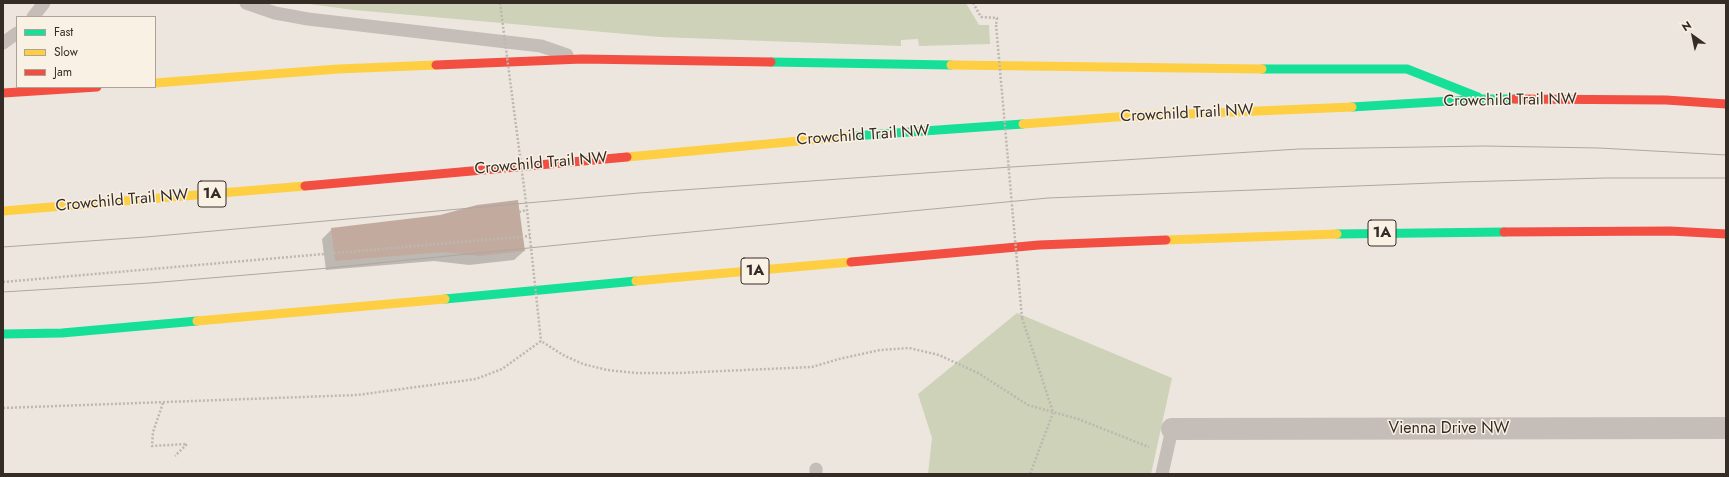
<!DOCTYPE html>
<html>
<head>
<meta charset="utf-8">
<style>
  body { margin:0 }
  #map { position:relative; width:1729px; height:477px; overflow:hidden; background:#ede6de; font-family:Jost,sans-serif }
  canvas { display:block }
  .frame { position:absolute; inset:0; border:4px solid #362c26; pointer-events:none }
  .legend { position:absolute; left:16px; top:16px; width:140px; height:72px; box-sizing:border-box; background:#faf1e5; border:1px solid #aca299; margin:0; padding:5px 7px; list-style:none; font-size:12px; color:#362c26 }
  .legend li { display:flex; align-items:center; gap:8px; height:20px }
  .legend b { width:20px; border:1px solid #aca299 }
  .north { position:absolute; left:1673px; top:16px; width:40px; height:40px; -webkit-text-stroke:3px #faf1e5; paint-order:stroke; rotate:327deg; font-size:11px; font-weight:700; line-height:16px; text-align:center; color:#362c26 }
  .north::after { content:''; display:block; margin:auto; width:14px; height:18px; background:#362c26; clip-path:polygon(50% 0,100% 100%,50% 72%,0 100%) }
</style>
</head>
<body>
<div id="map">
<canvas width="1729" height="477"></canvas>
<div class="frame"></div>
<ul class="legend">
<li><b style="height:5px;background:#16e098"></b>Fast</li>
<li><b style="height:5px;background:#ffcf43"></b>Slow</li>
<li><b style="height:5px;background:#f24e42"></b>Jam</li>
</ul>
<div class="north">N</div>
</div>
<script>
const ctx = document.querySelector('canvas').getContext('2d');
ctx.lineJoin = 'round';
function paint(path, color) {
  ctx.fillStyle = color;
  ctx.fill(path, 'evenodd');
}
function trace(path, color, width, dash) {
  ctx.strokeStyle = color;
  ctx.lineWidth = width;
  ctx.lineCap = dash ? 'butt' : 'round';
  ctx.setLineDash(dash || []);
  ctx.stroke(path);
}
function label(font, color, halo, rows, align = 'center') {
  ctx.font = font + ' Jost,sans-serif';
  ctx.lineWidth = 3;
  ctx.setLineDash([]);
  ctx.textBaseline = 'middle';
  ctx.strokeStyle = halo;
  ctx.fillStyle = color;
  for (const [text, x, y, turn = 0] of rows) {
    ctx.save();
    ctx.translate(x, y);
    ctx.rotate((+turn || 0) * Math.PI / 180);
    ctx.textAlign = isNaN(turn) ? turn : align;
    if (halo) ctx.strokeText(text, 0, 0);
    ctx.fillText(text, 0, 0);
    ctx.restore();
  }
}
const green = new Path2D(`
  M302,3H966L979,25H989L990,44L919,46L918,39L901,40V46L660,37L354,10Z
  M1017,313L1172,378L1151,474H928L932,438L918,394Z`);
const shadow = new Path2D(`
  M332,229L524,251L514,260L469,265L434,261L326,270L322,239Z`);
const building = new Path2D(`
  M518,200L525,251L480,256L444,252L335,261L331,228L440,215L477,205Z`);
const path = new Path2D(`
  M973,3L981,17L997,18L996,25
  M519,212L527,210
  M3,282L530,236
  M1022,318L1053,412
  M163,403L153,432L152,446L187,444L175,456
  M3,408L357,395L476,379L502,369L541,341L563,355L583,364L607,370L636,373H678L812,367L839,359L880,350L909,348L939,355L978,373L1028,405L1078,419L1149,447
  M1030,474L1053,413`);
const lane = new Path2D(`
  M246,3L275,13L308,19L541,46L567,55
  M33,17L44,3
  M3,43L17,33
  M816,469V474
  M1162,474L1172,429`);
const street = new Path2D(`
  M1172,429L1726,428`);
const fast = new Path2D(`
  M771,62L951,65
  M1262,69H1407L1478,97
  M1352,107L1483,99H1515
  M853,136L1023,124
  M1337,234L1504,232
  M445,299L636,281
  M3,334L62,333L197,321`);
const slow = new Path2D(`
  M951,65L1262,69
  M155,83L338,69L436,65
  M1023,124L1116,117L1352,107
  M627,157L853,136
  M3,211L305,186
  M1166,240L1337,234
  M636,281L851,262
  M197,321L445,299`);
const jam = new Path2D(`
  M436,65L582,59L771,62
  M3,93L97,87
  M1515,99L1666,100L1726,104
  M305,186L627,157
  M1504,232L1670,231L1726,234
  M851,262L1039,245L1166,240`);
const tram = new Path2D(`
  M3,247L146,237L639,193L1011,167L1299,149L1484,146L1599,148L1726,155
  M3,292L150,283L318,269L649,236L1048,198L1459,182L1605,178H1726`);
const pathBridge = new Path2D(`
  M500,3L527,210L541,341
  M996,25L1022,318`);
const shields = [
  [212,194,28],
  [1382,233,28],
  [755,271,28]
];
const shieldNames = [
  ["1A",212,194],
  ["1A",1382,233],
  ["1A",755,271]
];
const streetNames = [
  ["Crowchild Trail NW",1510,101,-1],
  ["Crowchild Trail NW",1187,114,-3],
  ["Crowchild Trail NW",863,136,-4],
  ["Crowchild Trail NW",541,164,-5],
  ["Crowchild Trail NW",122,201,-5],
  ["Vienna Drive NW",1449,429]
];
paint(green, '#cdd2b8');
paint(shadow, '#0003');
paint(building, '#c2aa9f');
trace(path, '#beb7b0', 2.5, [2, 2]);
trace(lane, '#c5beb8', 13);
trace(street, '#c5beb8', 22);
trace(fast, '#16e098', 9);
trace(slow, '#ffcf43', 9);
trace(jam, '#f24e42', 9);
trace(tram, '#ada7a2', 1);
trace(pathBridge, '#beb7b0', 2.5, [2, 2]);
for (const [x, y, w] of shields) {
  const box = new Path2D();
  box.roundRect(x - w / 2, y - 13, w, 26, 3);
  ctx.fillStyle = '#faf1e5';
  ctx.fill(box);
  trace(box, '#362c26', 1);
}
label('bold 15px', '#362c26', null, shieldNames);
label('16px', '#362c26', '#faf1e5', streetNames);
</script>
</body>
</html>
